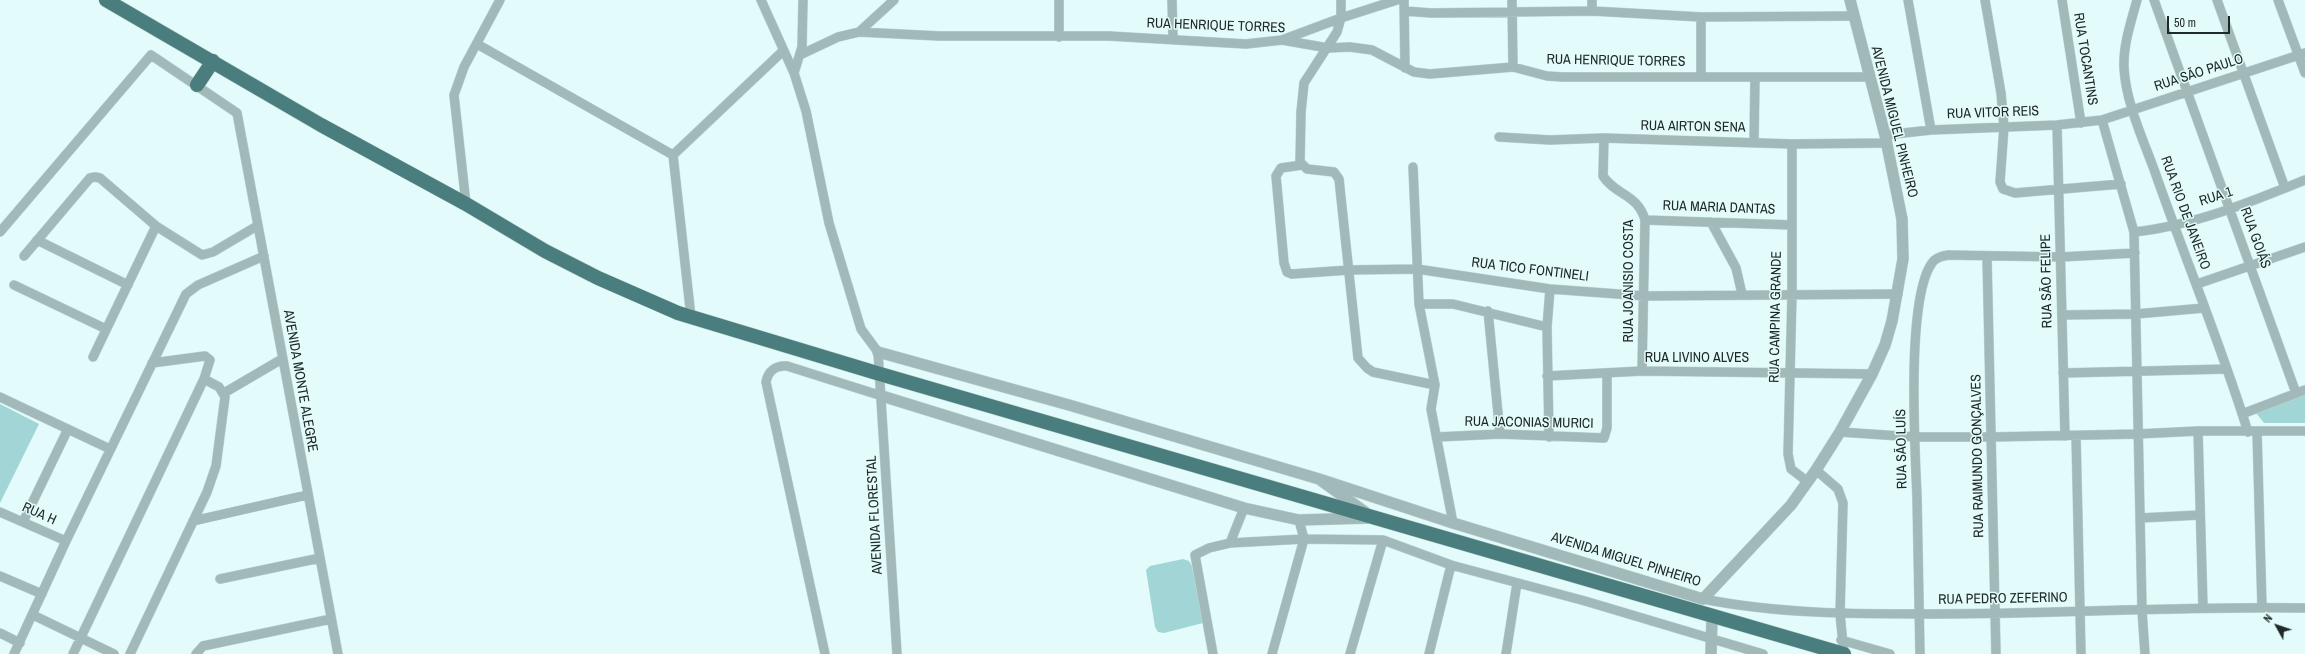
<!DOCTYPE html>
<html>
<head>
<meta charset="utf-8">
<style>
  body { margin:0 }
  #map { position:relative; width:2305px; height:654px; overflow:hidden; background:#e3fbfb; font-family:"Archivo Narrow",sans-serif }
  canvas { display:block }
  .north { position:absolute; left:2257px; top:606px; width:40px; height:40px; -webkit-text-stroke:3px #e3fbfb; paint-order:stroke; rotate:310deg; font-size:11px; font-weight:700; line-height:16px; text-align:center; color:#202929 }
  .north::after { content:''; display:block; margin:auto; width:14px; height:18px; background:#202929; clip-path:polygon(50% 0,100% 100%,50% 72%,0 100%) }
  .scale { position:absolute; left:2167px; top:16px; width:63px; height:18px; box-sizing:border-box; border:2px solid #202929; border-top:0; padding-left:5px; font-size:12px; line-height:14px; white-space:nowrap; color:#202929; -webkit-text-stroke:3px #e3fbfb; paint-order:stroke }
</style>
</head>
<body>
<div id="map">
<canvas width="2305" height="654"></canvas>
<div class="north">N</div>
<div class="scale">50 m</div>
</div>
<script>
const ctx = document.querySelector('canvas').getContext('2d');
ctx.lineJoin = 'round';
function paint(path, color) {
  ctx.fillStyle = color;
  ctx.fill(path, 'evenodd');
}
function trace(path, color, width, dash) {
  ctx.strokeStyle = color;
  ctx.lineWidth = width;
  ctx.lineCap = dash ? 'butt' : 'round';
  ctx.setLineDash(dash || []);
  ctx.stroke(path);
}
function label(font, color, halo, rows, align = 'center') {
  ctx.font = font + ' "Archivo Narrow",sans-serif';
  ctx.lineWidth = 3;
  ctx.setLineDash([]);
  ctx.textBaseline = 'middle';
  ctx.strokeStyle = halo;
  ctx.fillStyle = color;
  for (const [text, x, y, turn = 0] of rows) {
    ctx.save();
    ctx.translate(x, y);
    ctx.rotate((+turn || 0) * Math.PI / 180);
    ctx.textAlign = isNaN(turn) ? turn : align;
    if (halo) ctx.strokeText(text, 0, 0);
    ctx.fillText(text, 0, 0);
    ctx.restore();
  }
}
const green = new Path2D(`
  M2305,395V423H2264L2256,413Z
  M0,404L39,424L0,503Z
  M1183,559L1189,561L1192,566L1203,623L1164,633L1158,632L1155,627L1146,570L1150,566Z`);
const minor = new Path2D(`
  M761,0L794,73L806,111L829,223L861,329L878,352L897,654
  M1059,0V37
  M1172,0L1173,39
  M1341,0V18L1337,32L1304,83L1301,112L1300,162L1307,169L1334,172L1339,179L1358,358L1367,368L1373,372L1435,385
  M1404,0L1405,68
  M1512,0L1513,67
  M1908,0L1931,130
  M1985,0L2001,93L2004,127L2000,182L2003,189L2015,193L2121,184
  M2062,0L2081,123
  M2137,0C2131,22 2123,45 2124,68C2126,104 2144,141 2156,175C2186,261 2221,345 2248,432
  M2154,0L2296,393
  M2217,0L2285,188
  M2278,0L2305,73
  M1405,11L1431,13L1592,11L1701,17L1854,16
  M1592,11V0
  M859,32L894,0
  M1282,40L1341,18L1397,0
  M477,44L673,155
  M800,55L838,37L859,32L939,36H1109L1246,44L1282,40L1328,48L1350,47L1372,50L1414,72L1430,74L1513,67L1547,76L1563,77H1868
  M794,73L802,47L803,0
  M1701,77V17
  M2102,120L2134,232L2142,610L2145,654
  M2057,125L2065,436
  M1885,135L1931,130L2057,125L2102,120L2305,53
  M1499,137L1550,140L1604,138L1792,144L1887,143
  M1604,138L1603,176C1615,195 1638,194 1645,220L1642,371
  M1754,142L1755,78
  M1792,144V295L1788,454L1791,469L1808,482
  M673,155L691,317
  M673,155L783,51
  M1302,165L1281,168L1276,176L1284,263L1287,272L1292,274L1349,270L1417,269L1550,289L1645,296L1898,294
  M1413,167L1419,304L1435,385L1431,409L1453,523
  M466,204L454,95L464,67L500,0
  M1645,220L1792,225
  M1711,222L1736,268L1742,294
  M0,232L151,55L237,113L338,654
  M2134,232C2192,226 2251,202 2305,180
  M37,240L128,285
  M24,256L90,178L95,177L100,178L156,226L202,255L213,252L257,226
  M1987,257L1996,654
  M2197,284L2305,247
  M14,285L106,329
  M1419,304H1453L1547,327
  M1488,311L1500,434
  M2062,315L2136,314L2204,308
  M93,357L156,226
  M2063,373L2227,369
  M1547,376L1642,371L1872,374
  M224,393L282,359
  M0,397L110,449
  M2242,414L2305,390
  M2198,431L2203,607
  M1840,432L1915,437H1992L2138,434L2198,431H2305
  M2257,432L2262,607
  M2076,436L2081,654
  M1437,437L1500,434L1604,438L1607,428V374
  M1549,437L1547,327L1550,289
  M1816,470L1838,489L1843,503L1840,614L1844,654
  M0,512L66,541
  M2140,518L2200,515
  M193,521L307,495
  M23,522L68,429
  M1230,543L1244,508
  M0,576L42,594
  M220,579L320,558
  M1703,599C1779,614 1856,614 1932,614C2057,614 2181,606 2305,608
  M33,615L114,654
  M0,633L20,643
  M1841,640L1890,654
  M14,654L66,541L186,294L198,285L264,256
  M73,654L204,379L210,360L205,356L152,363
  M130,654L207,492L216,466L225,397L219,387L204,379
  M196,654L203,646L331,619
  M825,654L766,382C768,371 776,365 787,366L882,396
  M1213,654L1195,555L1209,548L1230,543L1304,539L1383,540L1451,565L1585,601L1763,654
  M1272,654L1304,539L1299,520
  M1350,654L1383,540
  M1429,654L1451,565
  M1506,654L1517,583
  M1920,654C1919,602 1918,549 1917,497C1915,449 1906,299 1932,263C1935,258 1942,256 1948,255L2061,257L2135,253`);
const tertiary = new Path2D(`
  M878,352L1069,405L1319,479L1365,512
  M882,396L1244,508L1299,520L1367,518
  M1319,479L1453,523L1703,599L1791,505L1816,470L1840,432L1872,374L1885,345L1892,321L1903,259L1902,219L1885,135L1850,0
  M1711,654L1712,617`);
const trunk = new Path2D(`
  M106,0L321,125L466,204L545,251L598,278L678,313L880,374L1844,654
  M197,85L213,61`);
const streetNames = [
  ["RUA HENRIQUE TORRES",1216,26,2],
  ["RUA TOCANTINS",2085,59,81],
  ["RUA HENRIQUE TORRES",1616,61,1],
  ["RUA SÃO PAULO",2199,73,-18],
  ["RUA VITOR REIS",1993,113,-2],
  ["AVENIDA MIGUEL PINHEIRO",1894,122,76],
  ["RUA AIRTON SENA",1693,127,1],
  ["RUA 1",2216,197,-18],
  ["RUA MARIA DANTAS",1719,208,2],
  ["RUA RIO DE JANEIRO",2185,213,70],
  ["RUA GOIÁS",2255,238,70],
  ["RUA TICO FONTINELI",1530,270,7],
  ["RUA JOANISIO COSTA",1629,281,-90],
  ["RUA SÃO FELIPE",2047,281,-91],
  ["RUA CAMPINA GRANDE",1776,317,-89],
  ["RUA LIVINO ALVES",1697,358],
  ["AVENIDA MONTE ALEGRE",300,381,80],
  ["RUA JACONIAS MURICI",1529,423,1],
  ["RUA SÃO LUÍS",1902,449,-91],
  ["RUA RAIMUNDO GONÇALVES",1978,456,-91],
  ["RUA H",39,514,24],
  ["AVENIDA FLORESTAL",875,515,-93],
  ["AVENIDA MIGUEL PINHEIRO",1626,560,17],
  ["RUA PEDRO ZEFERINO",2003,599,-1]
];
paint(green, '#a2d5d5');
trace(minor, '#c0d5d5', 10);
trace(tertiary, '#c0d5d5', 12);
trace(trunk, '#c0d5d5', 15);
trace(minor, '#a1bab9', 9);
trace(tertiary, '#a1bab9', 11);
trace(trunk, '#4a7e7e', 14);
label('14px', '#202929', '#e3fbfb', streetNames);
</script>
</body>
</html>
